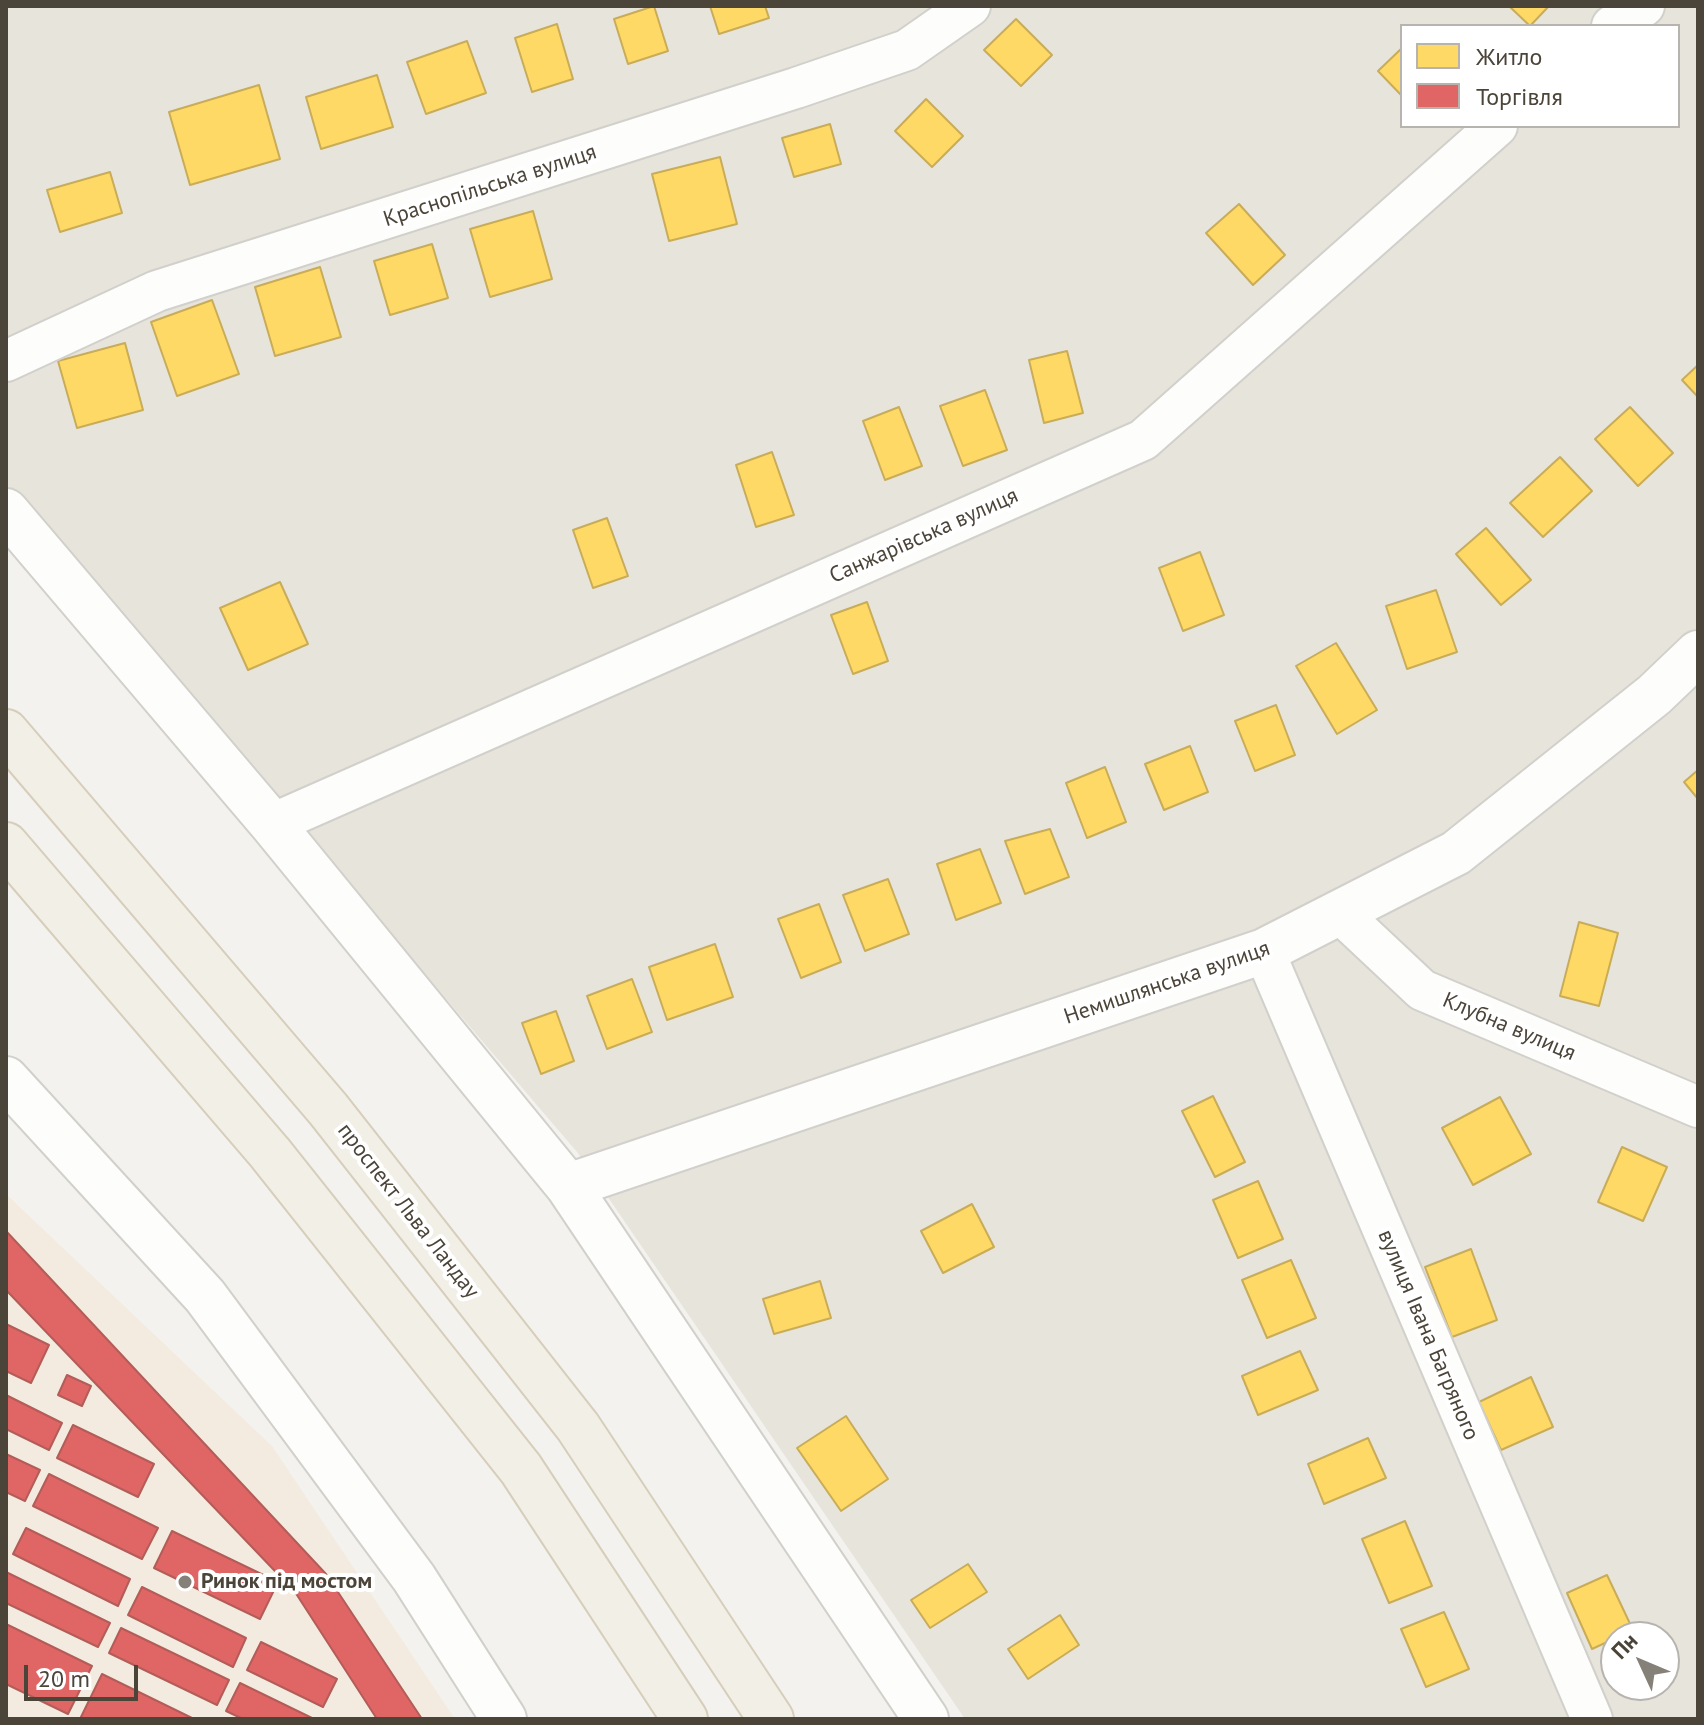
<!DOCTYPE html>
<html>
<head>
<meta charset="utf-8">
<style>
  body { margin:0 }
  #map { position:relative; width:1704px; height:1725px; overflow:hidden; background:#f4f2ee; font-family:"PT Sans",sans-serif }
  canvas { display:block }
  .frame { position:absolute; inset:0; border:8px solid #4b4439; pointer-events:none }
  .legend { position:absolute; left:1400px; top:24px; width:280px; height:104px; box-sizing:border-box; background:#fff; border:2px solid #b7b4b0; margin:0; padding:10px 14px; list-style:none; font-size:24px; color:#4b4439 }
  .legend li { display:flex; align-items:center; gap:16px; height:40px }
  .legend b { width:40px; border:2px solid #b7b4b0 }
  .north { position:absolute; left:1600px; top:1621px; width:80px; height:80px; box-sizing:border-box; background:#fff; border:2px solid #b7b4b0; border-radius:50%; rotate:314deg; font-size:22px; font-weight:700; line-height:32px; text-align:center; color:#4b4439 }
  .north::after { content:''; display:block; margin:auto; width:28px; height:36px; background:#868178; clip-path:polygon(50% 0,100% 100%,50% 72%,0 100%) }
  .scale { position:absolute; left:24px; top:1665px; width:114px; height:36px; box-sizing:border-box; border:4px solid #4b4439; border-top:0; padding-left:10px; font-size:24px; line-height:28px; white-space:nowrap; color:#4b4439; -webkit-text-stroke:6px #fff; paint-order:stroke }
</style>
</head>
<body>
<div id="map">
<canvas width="1704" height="1725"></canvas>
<div class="frame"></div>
<ul class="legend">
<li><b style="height:22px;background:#ffd966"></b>Житло</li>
<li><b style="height:22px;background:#e06666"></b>Торгівля</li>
</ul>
<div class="north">Пн</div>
<div class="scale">20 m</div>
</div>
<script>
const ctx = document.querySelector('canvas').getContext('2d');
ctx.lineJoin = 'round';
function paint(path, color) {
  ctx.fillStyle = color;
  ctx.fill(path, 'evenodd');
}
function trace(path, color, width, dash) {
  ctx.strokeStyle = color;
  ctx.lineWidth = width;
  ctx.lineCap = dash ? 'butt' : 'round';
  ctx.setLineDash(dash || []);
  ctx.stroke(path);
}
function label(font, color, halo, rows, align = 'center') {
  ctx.font = font + ' "PT Sans",sans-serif';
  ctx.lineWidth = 8;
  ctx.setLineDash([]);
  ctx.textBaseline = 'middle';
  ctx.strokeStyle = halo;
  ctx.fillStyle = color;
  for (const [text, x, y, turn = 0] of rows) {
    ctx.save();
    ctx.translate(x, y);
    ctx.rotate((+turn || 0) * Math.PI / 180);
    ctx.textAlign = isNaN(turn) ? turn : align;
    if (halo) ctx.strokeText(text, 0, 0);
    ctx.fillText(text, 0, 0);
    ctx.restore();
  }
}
const residential = new Path2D(`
  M6,6H1698V1719H965L577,1152L6,484ZM1402,26H1678V126H1402ZM1616,1637H1664V1685H1616Z`);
const commercial = new Path2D(`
  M6,1194L272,1446L455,1719H6Z`);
const homes = new Path2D(`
  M654,6L668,51L628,64L614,19Z
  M710,6H765L769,18L719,34Z
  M1509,6H1549L1530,26Z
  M1016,19L1052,55L1021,86L984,50Z
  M557,24L573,79L532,92L515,38Z
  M467,41L486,93L426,114L407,62Z
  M1402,48V96L1378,71Z
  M377,75L393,127L321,149L306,97Z
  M259,85L280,159L190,185L169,112Z
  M926,99L963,136L932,167L895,131Z
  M830,124L841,164L794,177L782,138Z
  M720,157L737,224L669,241L652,174Z
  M110,172L122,213L60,232L47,190Z
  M1239,204L1285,255L1253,285L1206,233Z
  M533,211L552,279L490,297L470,229Z
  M432,244L448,298L390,315L374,261Z
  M320,267L341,337L275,356L255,287Z
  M212,300L239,374L177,396L151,322Z
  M125,343L143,410L77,428L58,361Z
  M1067,351L1083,413L1044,423L1029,360Z
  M1698,365V397L1682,380Z
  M985,390L1007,450L963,466L940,406Z
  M899,407L922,466L885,480L863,421Z
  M1630,407L1673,453L1638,486L1595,439Z
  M772,452L794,515L756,527L736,465Z
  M1560,457L1592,491L1543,537L1510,503Z
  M607,518L628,576L593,588L573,530Z
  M1486,528L1531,580L1501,605L1456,554Z
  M1200,552L1224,615L1183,631L1159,568Z
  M280,582L308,644L248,670L220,608Z
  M1436,590L1457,652L1407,669L1386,606Z
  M867,602L888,661L853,674L831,615Z
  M1336,643L1377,710L1337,734L1296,666Z
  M1276,705L1295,755L1255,771L1235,721Z
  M1190,746L1208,792L1164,810L1145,764Z
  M1105,767L1126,822L1087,838L1066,783Z
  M1698,770V799L1684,782Z
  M1050,829L1069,877L1025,894L1005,841Z
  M980,849L1001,903L956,920L937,864Z
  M888,879L909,934L865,951L843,895Z
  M819,904L841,962L801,978L778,919Z
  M1579,922L1618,933L1599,1006L1560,996Z
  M715,944L733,997L667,1020L649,967Z
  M632,979L652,1032L607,1049L587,996Z
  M556,1011L574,1061L541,1074L522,1023Z
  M1213,1096L1245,1162L1215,1177L1182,1111Z
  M1500,1097L1531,1154L1473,1185L1442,1128Z
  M1622,1147L1667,1167L1643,1221L1598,1202Z
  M1258,1181L1283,1239L1238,1258L1213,1200Z
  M972,1204L994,1247L943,1273L921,1231Z
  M1471,1249L1497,1320L1452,1337L1425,1267Z
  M1291,1260L1316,1318L1267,1338L1242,1280Z
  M820,1281L831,1318L774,1334L763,1299Z
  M1300,1351L1318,1390L1258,1415L1242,1376Z
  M1531,1377L1553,1427L1501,1450L1479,1402Z
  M846,1416L888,1479L841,1511L797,1448Z
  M1368,1438L1386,1478L1324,1504L1308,1464Z
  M1405,1521L1432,1586L1389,1603L1362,1539Z
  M968,1564L987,1592L930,1628L911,1600Z
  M1607,1575L1633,1630L1592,1649L1567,1593Z
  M1444,1612L1469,1669L1426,1687L1401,1629Z
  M1060,1615L1079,1645L1028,1679L1008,1649Z`);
const shops = new Path2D(`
  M6,1231L326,1574L422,1719H377L295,1592L6,1290Z
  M6,1324L49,1345L31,1383L6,1371Z
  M67,1375L91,1386L82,1406L58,1395Z
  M6,1395L62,1423L49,1450L6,1429Z
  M73,1425L154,1464L138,1497L57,1458Z
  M6,1454L40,1470L25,1501L6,1492Z
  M49,1474L158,1528L142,1559L33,1506Z
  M26,1528L130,1579L118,1606L13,1554Z
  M172,1531L278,1582L260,1619L154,1568Z
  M6,1572L110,1623L98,1647L6,1603Z
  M142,1587L246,1638L233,1667L128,1615Z
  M6,1624L92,1666L68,1714L6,1684Z
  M121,1628L229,1680L217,1705L109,1653Z
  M261,1642L337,1679L323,1707L247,1670Z
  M102,1674L194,1719H80Z
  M240,1683L314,1719H243L226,1711Z`);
const minor = new Path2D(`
  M1612,26L1644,6
  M6,361L157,291L796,88L907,50L970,6
  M272,824L1143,440L1497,126
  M1341,914L1422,990L1698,1107
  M1264,951L1592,1719`);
const tertiary = new Path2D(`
  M6,511L272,824L568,1186L926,1719
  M6,1079L205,1296L414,1578L504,1719
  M568,1186L1264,951L1456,853L1654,695L1698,653`);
const primary = new Path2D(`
  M6,732L328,1109L578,1427L771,1719
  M6,845L270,1153L521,1469L685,1719`);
const markers = [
  [185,1582,8,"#868178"]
];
const streetNames = [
  ["Краснопільська вулиця",490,186,-18],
  ["Санжарівська вулиця",924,536,-24],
  ["Немишлянська вулиця",1167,983,-19],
  ["Клубна вулиця",1509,1027,23],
  ["проспект Льва Ландау",408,1211,52],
  ["вулиця Івана Багряного",1428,1335,67]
];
const poiNames = [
  ["Ринок під мостом",201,1582]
];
paint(residential, '#e7e4dc');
paint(commercial, '#f3ebdf');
paint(homes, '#ffd966');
trace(homes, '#c9ac58', 2);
paint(shops, '#e06666');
trace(shops, '#b35c58', 2);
trace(minor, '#d2d0cb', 44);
trace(tertiary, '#d2d0cb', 48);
trace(primary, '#d6cebb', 48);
trace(minor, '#fdfdfc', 40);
trace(tertiary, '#fdfdfc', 44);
trace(primary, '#f2efe6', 44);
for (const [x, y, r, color] of markers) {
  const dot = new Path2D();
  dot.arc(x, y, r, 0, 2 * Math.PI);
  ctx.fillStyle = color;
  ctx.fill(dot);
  trace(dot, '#fff', 3);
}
label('22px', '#4b4439', '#fff', streetNames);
label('bold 22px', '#4b4439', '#fff', poiNames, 'left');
</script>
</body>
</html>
